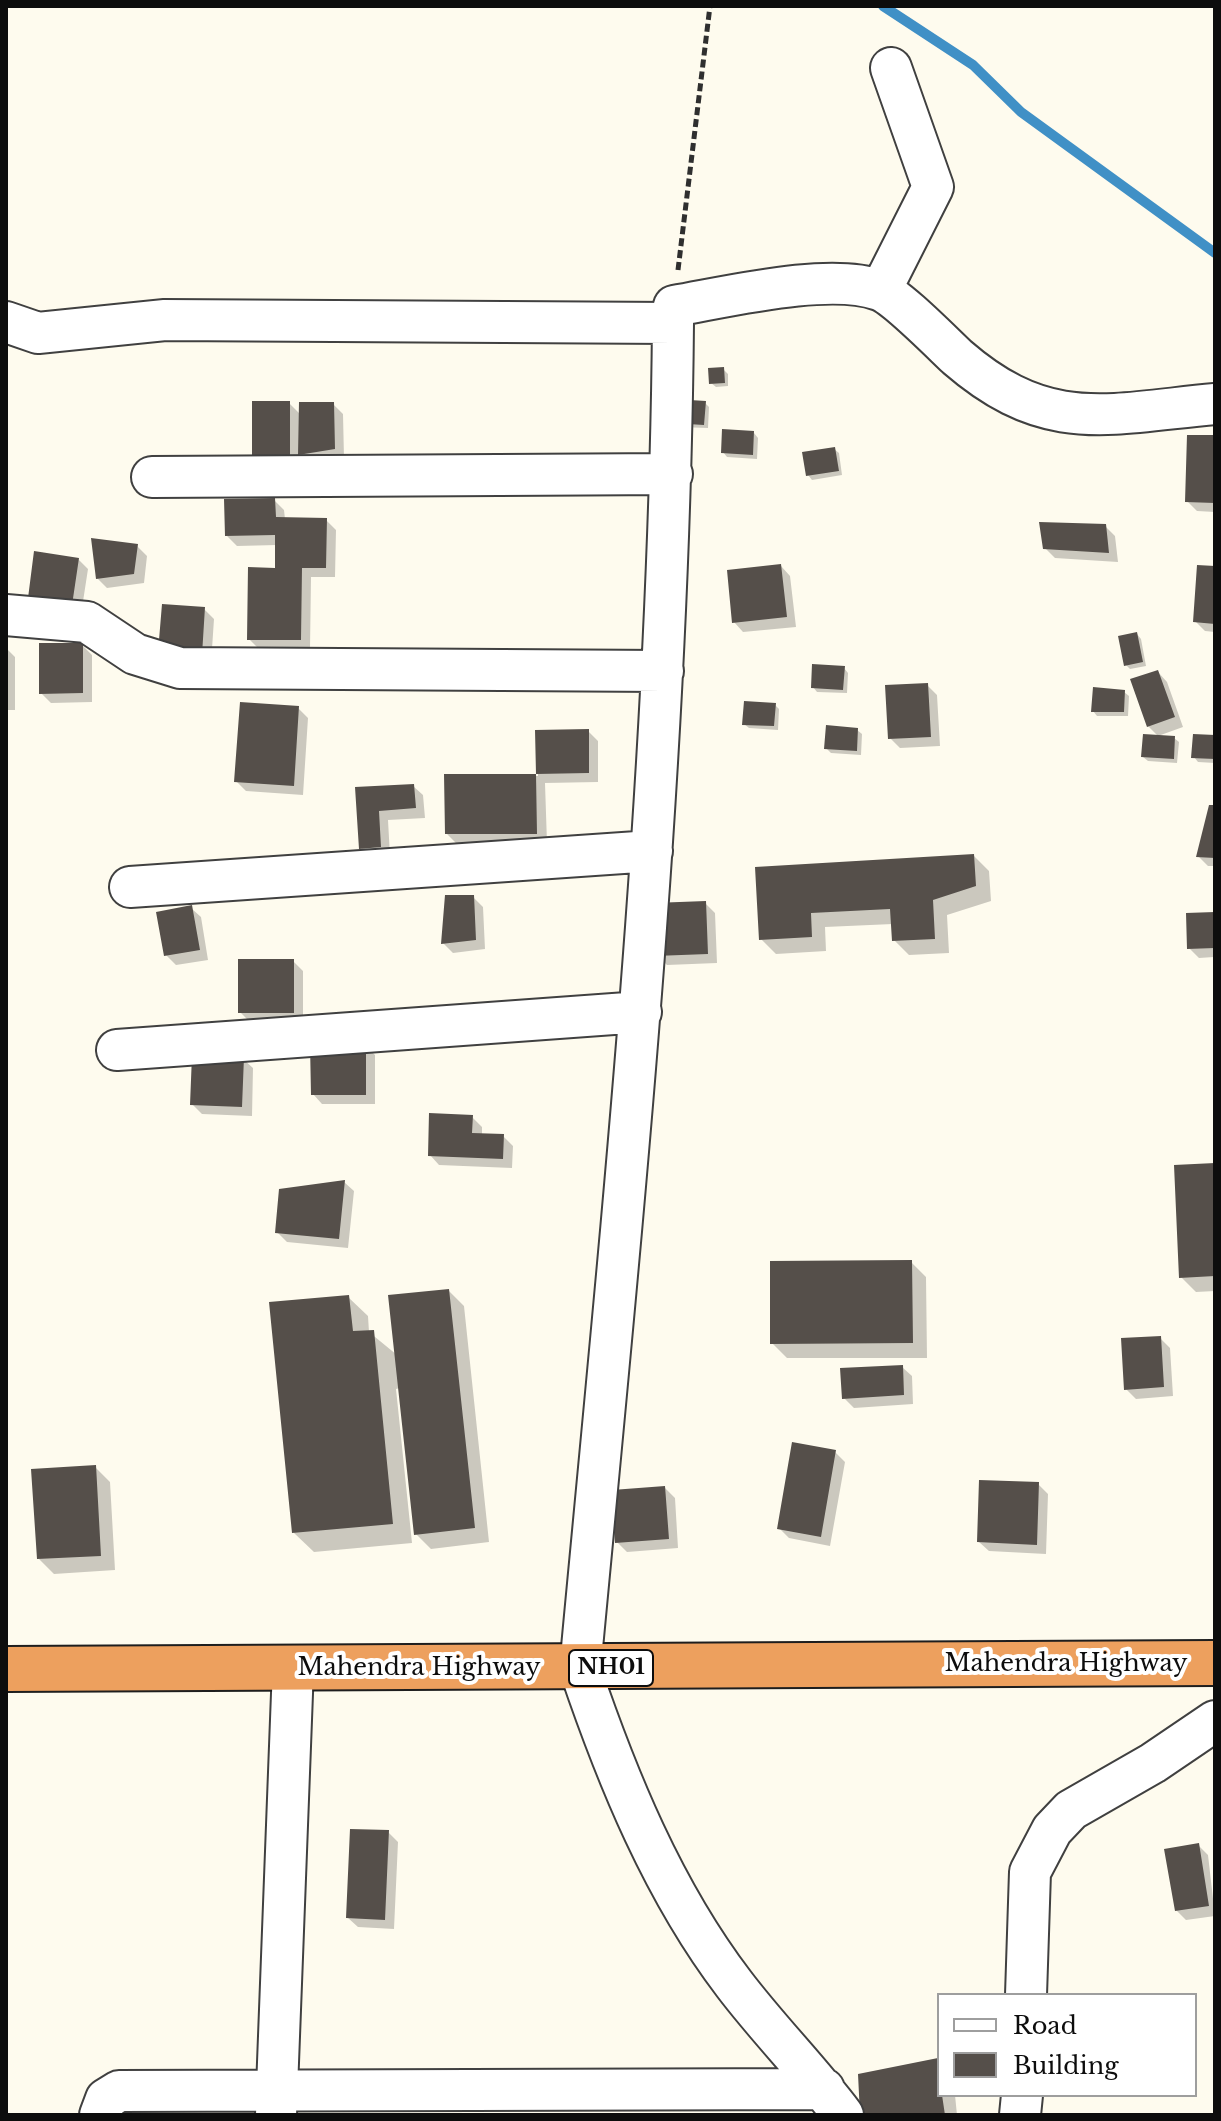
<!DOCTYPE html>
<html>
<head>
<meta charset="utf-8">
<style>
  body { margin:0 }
  #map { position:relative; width:1221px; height:2121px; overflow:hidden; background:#fefbee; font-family:"Libre Baskerville",serif }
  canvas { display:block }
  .frame { position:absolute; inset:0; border:8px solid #0d0d0d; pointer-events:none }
  .legend { position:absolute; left:937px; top:1993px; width:260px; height:104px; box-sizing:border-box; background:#fff; border:2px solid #9e9e9e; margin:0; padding:10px 14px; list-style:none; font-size:24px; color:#0d0d0d }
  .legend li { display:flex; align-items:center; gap:16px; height:40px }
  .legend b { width:40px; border:2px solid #9e9e9e }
</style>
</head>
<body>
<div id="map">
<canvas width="1221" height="2121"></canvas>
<div class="frame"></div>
<ul class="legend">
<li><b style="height:10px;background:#fff"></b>Road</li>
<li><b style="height:22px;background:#554f4a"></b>Building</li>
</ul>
</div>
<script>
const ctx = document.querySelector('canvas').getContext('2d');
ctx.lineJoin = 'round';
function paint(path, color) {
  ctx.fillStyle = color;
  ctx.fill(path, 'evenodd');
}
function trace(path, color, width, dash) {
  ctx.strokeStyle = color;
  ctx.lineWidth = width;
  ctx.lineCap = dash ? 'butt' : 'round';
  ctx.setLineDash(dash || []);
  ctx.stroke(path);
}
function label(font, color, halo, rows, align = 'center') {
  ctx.font = font + ' "Libre Baskerville",serif';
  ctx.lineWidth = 8;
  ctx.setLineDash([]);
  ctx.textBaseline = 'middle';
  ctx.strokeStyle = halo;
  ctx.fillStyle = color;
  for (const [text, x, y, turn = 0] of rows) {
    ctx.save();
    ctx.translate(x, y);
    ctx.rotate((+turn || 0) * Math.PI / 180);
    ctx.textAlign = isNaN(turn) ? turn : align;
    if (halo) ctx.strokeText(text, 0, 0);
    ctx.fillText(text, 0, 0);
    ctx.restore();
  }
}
const shadow = new Path2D(`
  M723,369L728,374V386L716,387L711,383Z
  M289,403L301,415L333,404L343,414L344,458L310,464L299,453V467H264Z
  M705,403L709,407L708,428L678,427Z
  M754,433L758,438L757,459L727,457L723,452Z
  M1215,437V512L1197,511L1187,501Z
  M834,449L839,453L842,475L812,480L808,475Z
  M274,500L284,510L285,519L326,520L336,530L335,577H311L310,649H259L249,639L277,570V545L237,546L227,536Z
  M1105,526L1115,536L1118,562L1055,558L1045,548Z
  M137,546L147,556L144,583L107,588L97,578Z
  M78,559L88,569L80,621L39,615Z
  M781,566L790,576L796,627L743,632L734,622Z
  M1215,568V632L1205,631L1196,622Z
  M204,609L214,619L211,664L170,661Z
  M1137,634L1141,639L1146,666L1130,669L1126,665Z
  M82,645L92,655V702L51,703L41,693Z
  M6,648L15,657V710H6Z
  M844,668L848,673L847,693L817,692L813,687Z
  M1158,672L1167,682L1183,727L1158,736L1148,726Z
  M927,685L937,695L940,746L900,748L890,738Z
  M1124,692L1129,696L1128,716H1097L1093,711Z
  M775,705L779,709L778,730L749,728L744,724Z
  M298,708L308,718L303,795L246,791L236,781Z
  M857,730L862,734L861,755L831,753L826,748Z
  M588,731L598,741V782L545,783L547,843L457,844L447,834L446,776H538L537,732Z
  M1215,737V763L1198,762L1194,757Z
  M1174,738L1179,742L1177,763L1148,761L1143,757Z
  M413,786L423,795L425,818L388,820L390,856L371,858L361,848L357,789Z
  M1215,807V866H1208L1199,857Z
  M974,856L989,871L991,901L947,915L949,953L909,955L894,940L893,924L825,927L826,951L776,954L761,939L758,868Z
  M473,897L483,907L485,949L453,953L443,943Z
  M705,903L715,913L717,963L667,965L657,955Z
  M191,908L201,917L208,960L176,965L166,955Z
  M1215,914V977L1214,957L1199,958L1189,948Z
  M293,961L303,971V1022H250L240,1012Z
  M365,1045L375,1055V1104H322L313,1094Z
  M243,1059L253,1068L252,1116L202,1114L192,1104Z
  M472,1117L482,1127V1135L503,1136L513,1146L512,1168L439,1165L430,1155Z
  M1215,1165V1291L1196,1292L1181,1277Z
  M344,1182L354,1191L348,1248L287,1242L277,1232Z
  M911,1262L926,1277L927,1358H787L772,1343Z
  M449,1291L464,1306L489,1542L431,1549L416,1534L400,1388L396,1389L412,1543L314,1552L294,1533L348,1297L368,1316L369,1332L397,1355Z
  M1160,1338L1170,1348L1173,1396L1136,1399L1126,1389Z
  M902,1367L912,1376L913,1404L854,1408L844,1398Z
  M835,1452L845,1462L830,1546L789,1538L779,1528Z
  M95,1467L110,1482L115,1570L54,1574L39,1559Z
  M1038,1484L1048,1494L1046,1554L989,1551L979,1542Z
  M665,1488L675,1498L678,1548L627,1552L617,1542Z
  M388,1832L398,1842L394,1929L358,1927L348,1918Z
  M1198,1845L1208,1855L1215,1916L1186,1920L1176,1910Z
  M937,2061L939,2095H955L957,2115H862Z`);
const stream = new Path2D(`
  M883,6L973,65L1021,112L1215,253`);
const building = new Path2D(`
  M724,367L725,383L709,384L708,368Z
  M673,399L706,401L704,425L671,423Z
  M252,401H290V458H252Z
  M299,402H334L335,449L298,455Z
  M722,429L754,431L753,455L721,453Z
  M1187,435H1215V503L1185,502Z
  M835,447L839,471L806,476L802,452Z
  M275,498L276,517L327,518L326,568H302L301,640H247L248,567L275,568V535L225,536L224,499Z
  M1039,522L1106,524L1109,553L1043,549Z
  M91,538L138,544L134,574L96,579Z
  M34,551L79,558L71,612L27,606Z
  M781,564L787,617L732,623L727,570Z
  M1197,565L1215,566V624L1193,622Z
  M162,604L205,607L202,655L158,652Z
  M1137,632L1143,662L1124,666L1118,636Z
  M39,643H83V693L39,694Z
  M812,664L845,666L843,690L811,688Z
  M1158,670L1175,717L1147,727L1130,679Z
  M928,683L931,737L888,739L885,685Z
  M1093,687L1125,690L1124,712H1091Z
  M744,701L776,703L774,726L742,725Z
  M240,702L299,706L294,786L234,782Z
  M826,725L858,728L857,751L824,749Z
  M589,729V773L536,774L535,730Z
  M1143,734L1175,736L1174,759L1141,757Z
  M1193,734L1215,735V759L1191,758Z
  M444,774H536L537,834H445Z
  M414,784L416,808L379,811L381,847L359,849L355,787Z
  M1209,805H1215V858L1196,857Z
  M974,854L976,886L933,900L935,939L892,941L890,909L811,913L812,937L759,940L755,867Z
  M445,895H474L476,940L441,944Z
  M706,901L708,954L655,956L653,903Z
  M192,905L200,950L164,956L156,912Z
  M1215,912V948L1187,949L1186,913Z
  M238,959H294V1013H238Z
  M366,1043V1095H311L310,1044Z
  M192,1055L244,1057L242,1107L190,1105Z
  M429,1113L473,1115L472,1133L504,1134L503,1159L428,1156Z
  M1215,1163V1276L1179,1278L1174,1165Z
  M345,1180L339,1239L275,1233L279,1189Z
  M912,1260L913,1343L770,1344V1261Z
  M449,1289L475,1528L414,1535L388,1295Z
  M349,1295L353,1331L374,1330L393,1524L292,1533L269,1302Z
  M1161,1336L1164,1387L1124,1390L1121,1338Z
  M903,1365L904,1395L842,1399L840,1368Z
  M792,1442L836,1450L821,1537L777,1529Z
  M96,1465L101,1556L37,1559L31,1469Z
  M979,1480L1039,1482L1037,1545L977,1542Z
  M665,1486L669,1539L615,1543L612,1490Z
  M350,1829L389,1830L385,1920L346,1918Z
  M1199,1843L1209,1906L1175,1911L1164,1849Z
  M938,2058L939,2095H942L945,2115H860L858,2074Z`);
const path = new Path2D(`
  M678,270L710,6`);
const minor = new Path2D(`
  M881,290L933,187L891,68
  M674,306C727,297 829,272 879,290C896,296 941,342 957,357C1047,435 1107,414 1215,404
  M6,322L38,333L165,320L673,323C669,773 622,1221 580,1669C617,1778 663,1891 734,1984C768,2029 809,2070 843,2115
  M152,477L672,474
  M6,615L87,622L135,654L180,668L663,671
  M130,887L652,851
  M117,1050L641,1012
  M1026,1995L1030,1872L1052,1830L1071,1810L1153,1763L1215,1721
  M100,2115L106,2099L119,2091L824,2089
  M276,2115L293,1667
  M1020,2115L1022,2095`);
const highway = new Path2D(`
  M6,1669L1215,1663`);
const shields = [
  [611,1668,84]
];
const shieldNames = [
  ["NH01",611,1668]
];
const streetNames = [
  ["Mahendra Highway",1066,1664],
  ["Mahendra Highway",419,1668]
];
paint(shadow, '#0003');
trace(stream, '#4090c6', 10);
paint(building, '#554f4a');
trace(minor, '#404040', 44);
trace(highway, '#1e1e1e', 48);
trace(path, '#2f2f2f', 5, [8, 4]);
trace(minor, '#fff', 40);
trace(highway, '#eda05e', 44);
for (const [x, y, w] of shields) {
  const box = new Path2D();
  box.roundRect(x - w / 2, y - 18, w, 36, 6);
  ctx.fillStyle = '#fff';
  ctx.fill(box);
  trace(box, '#0d0d0d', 2);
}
label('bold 22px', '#0d0d0d', null, shieldNames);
label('24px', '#0d0d0d', '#fff', streetNames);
</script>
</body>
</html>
